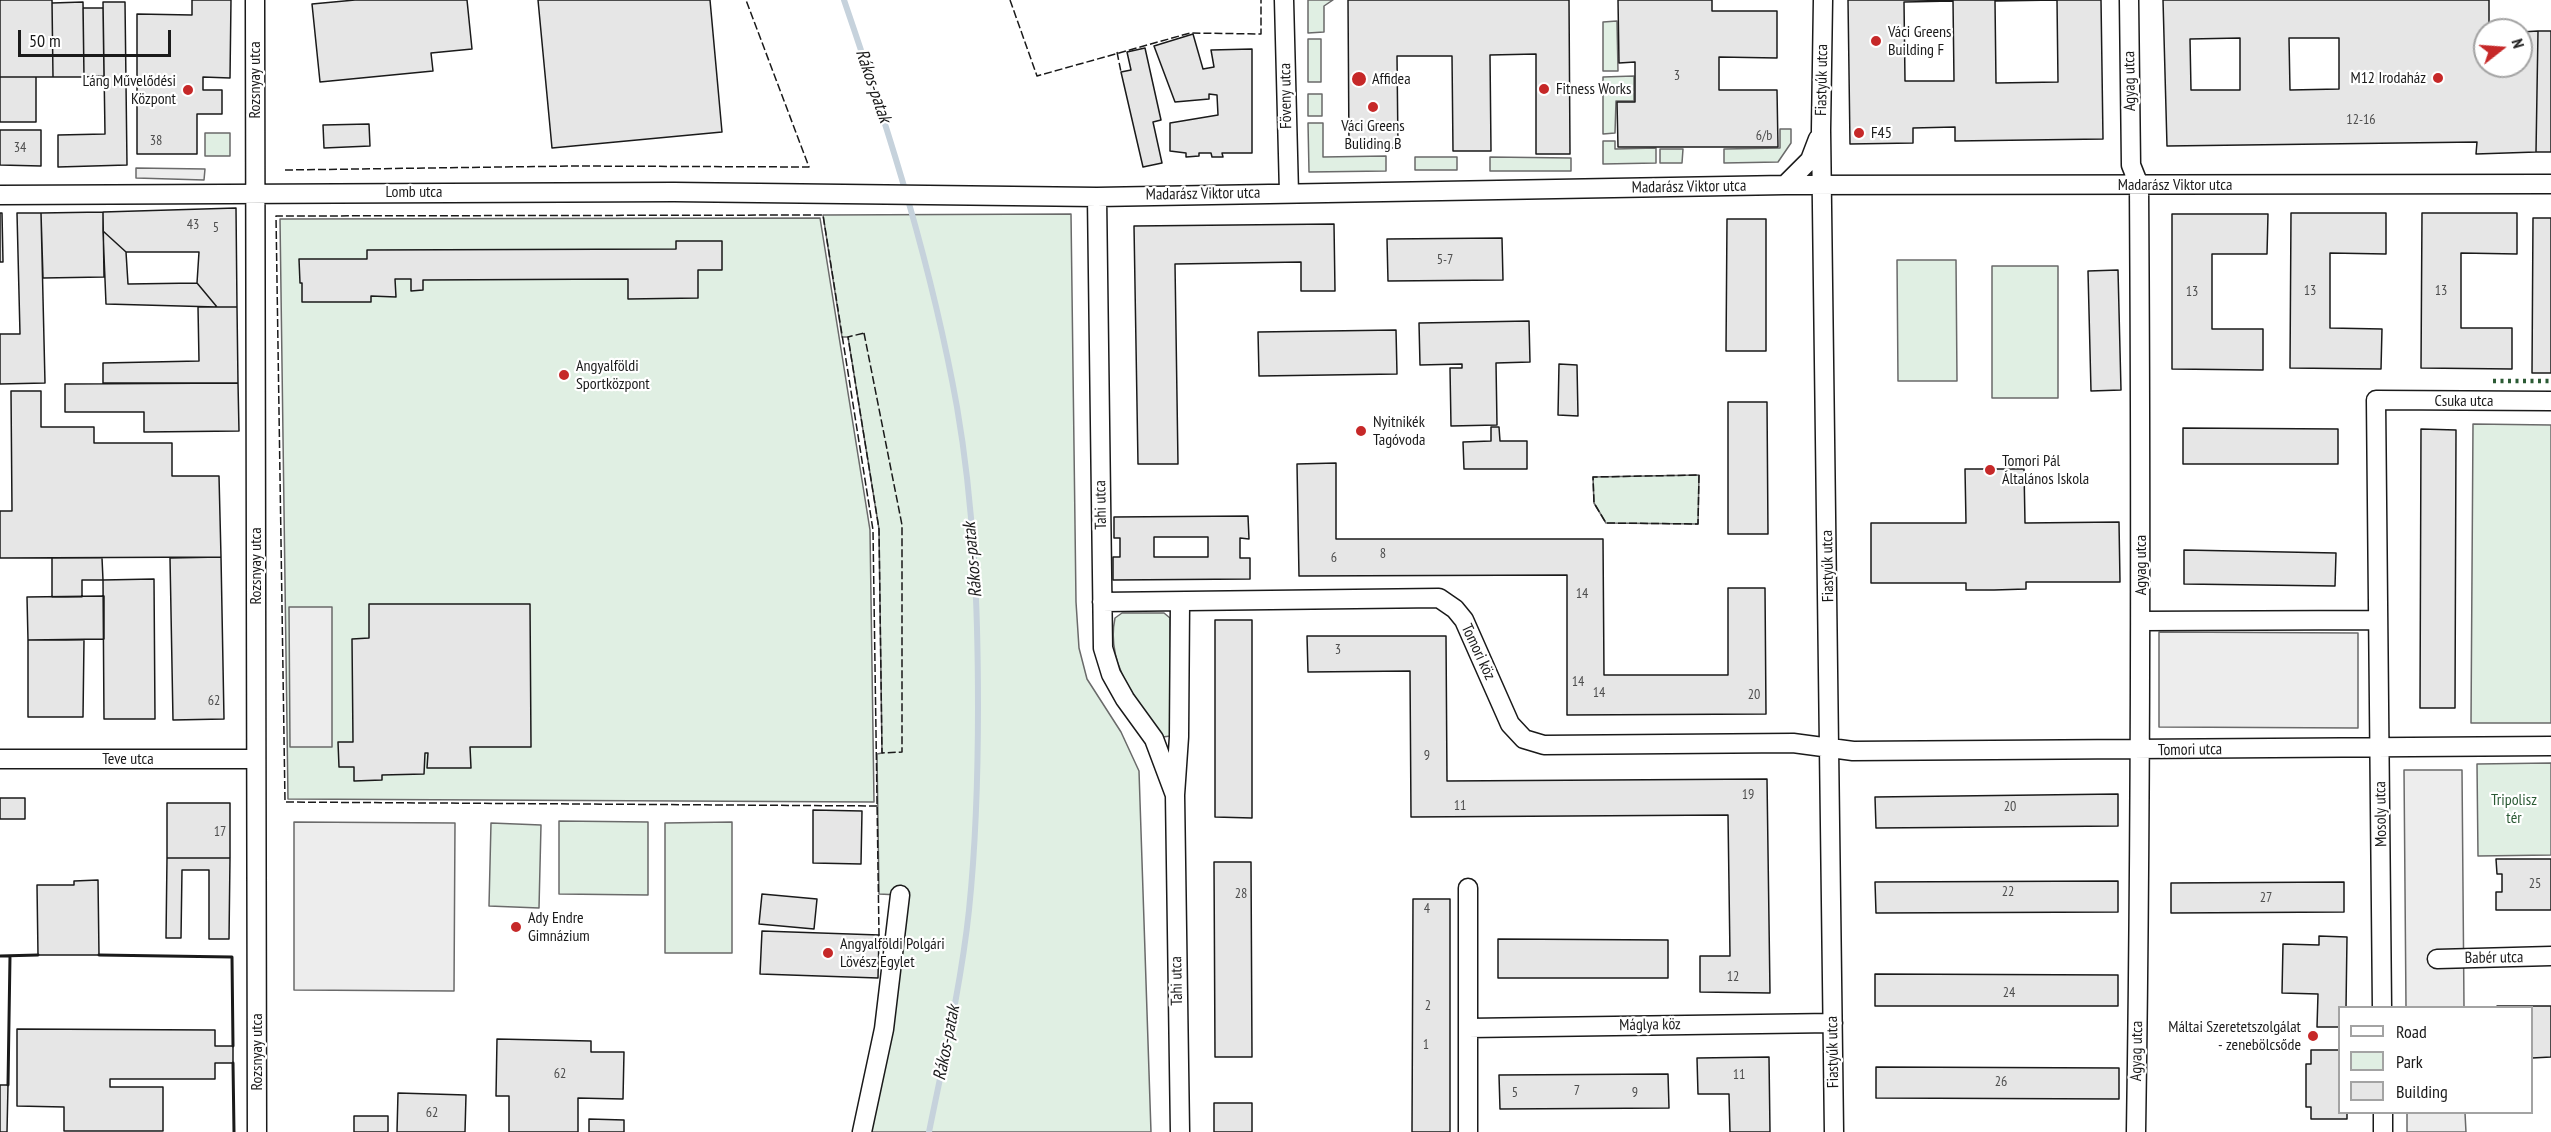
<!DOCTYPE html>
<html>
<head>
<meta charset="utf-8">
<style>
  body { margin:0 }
  #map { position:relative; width:2551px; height:1132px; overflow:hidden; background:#fff; font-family:"PT Sans Narrow",sans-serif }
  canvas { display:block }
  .legend { position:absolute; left:2338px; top:1006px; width:195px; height:108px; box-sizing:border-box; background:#fff; border:2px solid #a3a3a3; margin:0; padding:8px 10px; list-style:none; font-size:18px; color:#1a1a1a }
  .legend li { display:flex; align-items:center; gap:12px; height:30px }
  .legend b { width:30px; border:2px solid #a3a3a3 }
  .north { position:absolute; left:2473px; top:18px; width:60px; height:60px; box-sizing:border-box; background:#fff; border:2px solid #a3a3a3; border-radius:50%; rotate:73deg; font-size:16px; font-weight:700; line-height:24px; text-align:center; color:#1a1a1a }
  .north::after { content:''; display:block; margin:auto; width:21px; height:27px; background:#c62828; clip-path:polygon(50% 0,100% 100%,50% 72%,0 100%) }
  .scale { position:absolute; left:18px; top:30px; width:153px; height:27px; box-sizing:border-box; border:3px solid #1a1a1a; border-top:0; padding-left:8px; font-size:18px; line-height:21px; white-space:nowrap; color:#1a1a1a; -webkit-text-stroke:4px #fff; paint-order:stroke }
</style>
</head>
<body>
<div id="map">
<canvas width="2551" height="1132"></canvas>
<ul class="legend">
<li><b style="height:8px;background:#fff"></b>Road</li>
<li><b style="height:16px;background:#e0efe3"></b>Park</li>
<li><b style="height:16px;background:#e6e6e6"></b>Building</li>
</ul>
<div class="north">N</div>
<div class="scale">50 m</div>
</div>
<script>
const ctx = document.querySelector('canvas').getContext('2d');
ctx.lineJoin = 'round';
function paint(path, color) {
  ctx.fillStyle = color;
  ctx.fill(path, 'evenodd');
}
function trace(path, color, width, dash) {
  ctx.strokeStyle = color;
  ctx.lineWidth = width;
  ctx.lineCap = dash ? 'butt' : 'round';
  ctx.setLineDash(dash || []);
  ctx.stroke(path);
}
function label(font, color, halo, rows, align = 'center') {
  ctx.font = font + ' "PT Sans Narrow",sans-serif';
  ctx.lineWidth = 4.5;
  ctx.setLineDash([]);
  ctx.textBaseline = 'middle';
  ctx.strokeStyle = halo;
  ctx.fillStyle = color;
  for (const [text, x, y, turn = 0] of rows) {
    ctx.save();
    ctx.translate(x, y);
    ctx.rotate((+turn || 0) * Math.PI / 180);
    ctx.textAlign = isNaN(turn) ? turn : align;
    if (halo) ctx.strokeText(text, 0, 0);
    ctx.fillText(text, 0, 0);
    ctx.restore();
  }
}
const green = new Path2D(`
  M1308,0H1333L1324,6V32L1308,33Z
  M1617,21L1618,71H1603V22Z
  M1308,39H1321V82H1308Z
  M1634,76V101H1616L1615,133L1603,134V77Z
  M1308,94H1322V116H1308Z
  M1308,123H1323V157L1386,156V171L1309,172Z
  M1780,129H1791V143L1778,162L1724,163V149L1780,148Z
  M205,133H230V156H205Z
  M1603,141H1615V149L1656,148V163L1603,164Z
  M1660,149H1683L1682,163H1660Z
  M1415,157H1457V170H1415Z
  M1490,157L1571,158V171H1490Z
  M1071,214L1076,602L1079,648L1087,679L1121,732L1139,771L1151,1132H862L899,895L879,894L877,754L882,753L879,529L848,337H842L823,215Z
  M820,218L870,530L874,802L288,799L280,219Z
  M1897,260H1956L1957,381H1898Z
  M1992,266H2058V398H1992Z
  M2473,424L2551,425V723H2471Z
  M1699,475L1698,524L1606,523L1594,503L1593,477Z
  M1122,613H1164L1170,618L1171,736L1162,737C1138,701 1105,665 1115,618Z
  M2551,763V855L2478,856L2477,764Z
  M559,821L648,822V895L559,894Z
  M732,822V953H665V823Z
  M491,823L541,825L539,908L489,906Z`);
const parking = new Path2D(`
  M136,168L205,169L204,180L136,178Z
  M289,607H332V747H290Z
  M2159,632L2358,633V728L2159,727Z
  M2404,770H2462L2464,1007H2406Z
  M294,822L455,823L454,991L294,990Z
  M2407,1113H2465L2466,1132H2407Z`);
const stream = new Path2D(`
  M844,0C890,134 932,267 957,407C974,506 978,607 978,707C978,775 976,842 969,910C961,985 944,1058 929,1132`);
const building = new Path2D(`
  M0,0H52L53,77H0Z
  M192,0H231L230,78L203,77V90H222V114H197V154H137V14L192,15Z
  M355,0H467L472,49L431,53L433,71L320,82L312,4Z
  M538,0H710L722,132L552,148Z
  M1348,0H1569L1570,154H1536V54L1490,55L1491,151H1453L1452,56H1397L1398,148H1349Z
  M1618,0H1712V11H1777V58L1719,57V90H1777L1778,147H1618L1617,102H1635V62L1619,63Z
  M1848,0H2101L2103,139L1955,141V127L1913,128V143L1850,144ZM2057,0L2058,82L1996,83L1995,1ZM1953,1L1954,81H1905L1904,2Z
  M2163,0H2489V30H2485V66H2521V32L2538,31L2536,152L2476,154L2477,142L2167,146ZM2240,38V90H2191L2190,39ZM2289,38H2339V89L2290,90Z
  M83,2L84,77H53L52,3Z
  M103,2H125L127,165L58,167V135L105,134Z
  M83,8H103L104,76L84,77Z
  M2538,31H2551V152H2536Z
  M1193,34L1203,69L1214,67L1211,50L1252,49V153H1222L1223,157H1212L1211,153H1199V156L1186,157V153L1170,151V123L1218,115L1217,95L1209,94V99L1175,102L1154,46Z
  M1145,48L1161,120L1153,122L1162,163L1143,167L1121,72L1131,70L1127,52Z
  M0,77H36V122H0Z
  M369,124L370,146L324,148L323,125Z
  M0,130H41V166L0,165Z
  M236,208L237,307H217L197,283L199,252H126L103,231V212Z
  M103,212L104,277L43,278L41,213Z
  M0,213H2L3,262H0Z
  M17,213H41L45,383L0,384V334H20Z
  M2291,213H2386V254L2330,253V328L2382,329L2381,369L2290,368Z
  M2422,213H2517V254L2461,253V328H2512V369L2421,368Z
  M2172,214H2268L2267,254H2212V329H2263V370L2172,369Z
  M2533,218H2551V373H2532Z
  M1727,219H1766V351H1726Z
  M1334,224L1335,291H1301V262L1175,264L1178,464H1138L1134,226Z
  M103,231L126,252L128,284L197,283L217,307L106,304Z
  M1502,238L1503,280L1388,281L1387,239Z
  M676,241H722V270H698V298L628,299V279L423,280V290L411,291V279H395L396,297L371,296V302H302V283H300L299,259H367V250L676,249Z
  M2118,270L2121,390L2091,391L2088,271Z
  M198,307H237L238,383H103V363L199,361Z
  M1529,321L1530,362L1496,363L1497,425L1451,426L1450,368H1462V364L1420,365L1419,323Z
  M1396,330L1397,374L1259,376L1258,332Z
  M1559,364L1577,365L1578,416L1558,415Z
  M238,383L239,431L144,432V412H65V384Z
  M11,391H41V427H94V443H172V476H219L221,557L0,558V511H12Z
  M1728,402H1767L1768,534H1728Z
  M1491,427H1499L1500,441H1527V469H1464L1463,442L1491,441Z
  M2183,428L2338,429V464H2183Z
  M2421,429L2456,430L2455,708H2420Z
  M1336,463V539H1603L1604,675H1728V588H1765L1766,714L1567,715V575L1299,576L1297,464Z
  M1965,469H2024L2025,523L2119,522L2120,582H2026V589L1994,590H1966V583H1871V523H1966Z
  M1248,516L1249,539L1240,538V558H1250V579L1113,580V557H1120V538H1114V517ZM1154,537H1208V557H1154Z
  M2184,550L2336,553L2335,586L2184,584Z
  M221,557L224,719L173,720L170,558Z
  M52,558H102L103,580H82V597H52Z
  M154,579L155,719H104L103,580Z
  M104,596V639L28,640L27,597Z
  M369,604H530L531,747H470L471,768H427L428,753H425L424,774L382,775V780L354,781V767H339L338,742H353L352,639L369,638Z
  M1215,620H1252V818L1215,817Z
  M1307,636H1446L1447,781L1767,779L1770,993L1700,992V956H1730L1728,815L1411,817L1410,671L1308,672Z
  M28,640H84L83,717H28Z
  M2118,794V826L1876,828L1875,797Z
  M0,798H25V819H0Z
  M167,803H230V858H167Z
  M813,810L862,811L861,864L813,863Z
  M167,858H230L229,939H209V870H182L181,938H166Z
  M2496,859H2551V910H2496V892H2502V874H2497Z
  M1214,862H1251L1252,1057H1215Z
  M98,880L99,955H38L37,885H74V881Z
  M2118,881V912L1876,913L1875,882Z
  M2344,882V912L2171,913V883Z
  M762,894L817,899L814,929L759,924Z
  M1413,899H1450V1132H1412Z
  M762,931L879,935L878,978L760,974Z
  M2319,936L2347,937L2346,1008H2340V1027H2317L2318,994L2282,993L2283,944L2319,945Z
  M1498,939L1668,940V978H1498Z
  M1875,974L2118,975V1006H1875Z
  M2497,1006H2551V1057L2532,1058V1008Z
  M17,1029L215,1030V1046H233V1063H215V1079H110V1087H163V1131H64V1107L17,1106Z
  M497,1039L591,1041V1052H624L623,1099L578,1098V1132H509V1096H496Z
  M2311,1050H2340V1112H2347V1119H2311V1107H2306V1064H2311Z
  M1769,1057L1770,1132H1730L1729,1094H1698L1697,1058Z
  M1876,1067L2119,1068V1099L1876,1098Z
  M1668,1074L1669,1108L1500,1109L1499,1075Z
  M0,1085H8L7,1132H0Z
  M398,1093L466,1095L465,1132H397Z
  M1214,1103H1252V1132H1214Z
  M354,1116H388V1132H354Z
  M589,1119L624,1120V1132H589Z`);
const minor = new Path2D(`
  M255,0L257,1132
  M1284,0L1289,193
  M1823,0L1821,130L1834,1132
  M2129,0L2131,165L2139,185C2141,501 2141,816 2136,1132
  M1785,185L1810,160L1818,139
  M0,195L674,192L1097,197L1785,185L2551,184
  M1097,197L1103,648L1111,674L1125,699L1154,739L1175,795
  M1102,602L1439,598L1455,609L1464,620L1510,724L1524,739L1544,745L1793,743L1853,751L2551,746
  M1180,603L1179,737L1175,795L1180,1132
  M2141,621L2378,620
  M0,759H255
  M1468,888V1132
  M2437,959L2551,956
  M2382,1008L2376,400L2551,401
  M1468,1028L1833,1023
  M2383,1112V1132
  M862,1132L884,1029L900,895`);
const hedge = new Path2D(`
  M2493,381H2551`);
const fence = new Path2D(`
  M1010,0L1037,76L1190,33L1261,34V0
  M1117,52L1121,72
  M285,170L574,166L809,167L746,0
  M864,333L902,525V752L882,753L879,529L848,337Z
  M1699,475L1698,524L1606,523L1594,503L1593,477Z
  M877,806L285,802L276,216L823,215L873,530L879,935`);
const wall = new Path2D(`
  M99,955L232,957L233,1046
  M0,956L38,955
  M233,1063L234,1132
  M8,1085L10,956`);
const markers = [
  [1876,41,6,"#c62828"],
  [2438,78,6,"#c62828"],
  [1359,79,8,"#c62828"],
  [1544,89,6,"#c62828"],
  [188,90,6,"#c62828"],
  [1373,107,6,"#c62828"],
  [1859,133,6,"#c62828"],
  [564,375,6,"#c62828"],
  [1361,431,6,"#c62828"],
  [1990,470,6,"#c62828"],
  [516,927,6,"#c62828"],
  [828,953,6,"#c62828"],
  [2313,1036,6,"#c62828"]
];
const numberNames = [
  ["3",1677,76],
  ["12-16",2361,120],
  ["6/b",1764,136],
  ["38",156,141],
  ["34",20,148],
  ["43",193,225],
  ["5",216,228],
  ["5-7",1445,260],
  ["13",2310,291],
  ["13",2441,291],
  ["13",2192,292],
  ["8",1383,554],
  ["6",1334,558],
  ["14",1582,594],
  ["3",1338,650],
  ["14",1578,682],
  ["14",1599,693],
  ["20",1754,695],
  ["62",214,701],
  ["9",1427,756],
  ["19",1748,795],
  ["11",1460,806],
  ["20",2010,807],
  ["17",220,832],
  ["25",2535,884],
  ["22",2008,892],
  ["28",1241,894],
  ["27",2266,898],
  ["4",1427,909],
  ["12",1733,977],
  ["24",2009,993],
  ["2",1428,1006],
  ["1",1426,1045],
  ["62",560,1074],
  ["11",1739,1075],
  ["26",2001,1082],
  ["7",1577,1091],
  ["5",1515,1093],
  ["9",1635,1093],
  ["62",432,1113]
];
const poiNames = [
  ["Váci Greens",1888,32],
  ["Building F",1888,50],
  ["M12 Irodaház",2426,78,"right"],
  ["Affidea",1372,79],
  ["Láng Művelődési",176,81,"right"],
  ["Központ",176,99,"right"],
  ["Fitness Works",1556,89],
  ["Váci Greens",1373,126,"center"],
  ["Buliding B",1373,144,"center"],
  ["F45",1871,133],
  ["Angyalföldi",576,366],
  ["Sportközpont",576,384],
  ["Nyitnikék",1373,422],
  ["Tagóvoda",1373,440],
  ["Tomori Pál",2002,461],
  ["Általános Iskola",2002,479],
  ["Ady Endre",528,918],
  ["Gimnázium",528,936],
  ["Angyalföldi Polgári",840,944],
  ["Lövész Egylet",840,962],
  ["Máltai Szeretetszolgálat",2301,1027,"right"],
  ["- zenebölcsőde",2301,1045,"right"]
];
const streetNames = [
  ["Rozsnyay utca",255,80,-90],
  ["Fiastyúk utca",1822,80,-89],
  ["Agyag utca",2130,81,-91],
  ["Föveny utca",1286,96,-91],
  ["Madarász Viktor utca",2175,185],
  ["Madarász Viktor utca",1689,187,-1],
  ["Lomb utca",414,192],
  ["Madarász Viktor utca",1203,194,-1],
  ["Csuka utca",2464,401],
  ["Tahi utca",1101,505,-91],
  ["Agyag utca",2141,565,-90],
  ["Rozsnyay utca",256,566,-90],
  ["Fiastyúk utca",1828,566,-91],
  ["Tomori köz",1478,652,65],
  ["Tomori utca",2190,750,-1],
  ["Teve utca",128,759],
  ["Mosoly utca",2381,814,-91],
  ["Babér utca",2494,958,-1],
  ["Tahi utca",1177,981,-91],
  ["Máglya köz",1650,1025,-1],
  ["Agyag utca",2137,1051,-89],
  ["Rozsnyay utca",257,1052,-90],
  ["Fiastyúk utca",1833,1052,-91]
];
const parkNames = [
  ["Tripolisz",2514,800],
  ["tér",2514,818]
];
const waterNames = [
  ["Rákos-patak",873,86,71],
  ["Rákos-patak",973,560,-95],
  ["Rákos-patak",947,1043,-79]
];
paint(green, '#e0efe3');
trace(green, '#6a6a6a', 1.5);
paint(parking, '#ededed');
trace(parking, '#6a6a6a', 1.5);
trace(stream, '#c6d2dc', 6);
paint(building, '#e6e6e6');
trace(building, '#1a1a1a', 1.5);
trace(minor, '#1a1a1a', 21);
trace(minor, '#fff', 18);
trace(hedge, '#2b5a34', 4.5, [3, 4.5]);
trace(fence, '#1a1a1a', 1.5, [8, 3]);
trace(wall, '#1a1a1a', 3);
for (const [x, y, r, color] of markers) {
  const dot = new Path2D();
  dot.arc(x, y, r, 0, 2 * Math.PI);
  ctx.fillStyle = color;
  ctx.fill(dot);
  trace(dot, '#fff', 2);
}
label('14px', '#4d4d4d', null, numberNames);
label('16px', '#1a1a1a', '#fff', poiNames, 'left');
label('16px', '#1a1a1a', '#fff', streetNames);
label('16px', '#2b5a34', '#fff', parkNames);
label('italic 18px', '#1a1a1a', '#fff', waterNames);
</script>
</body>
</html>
